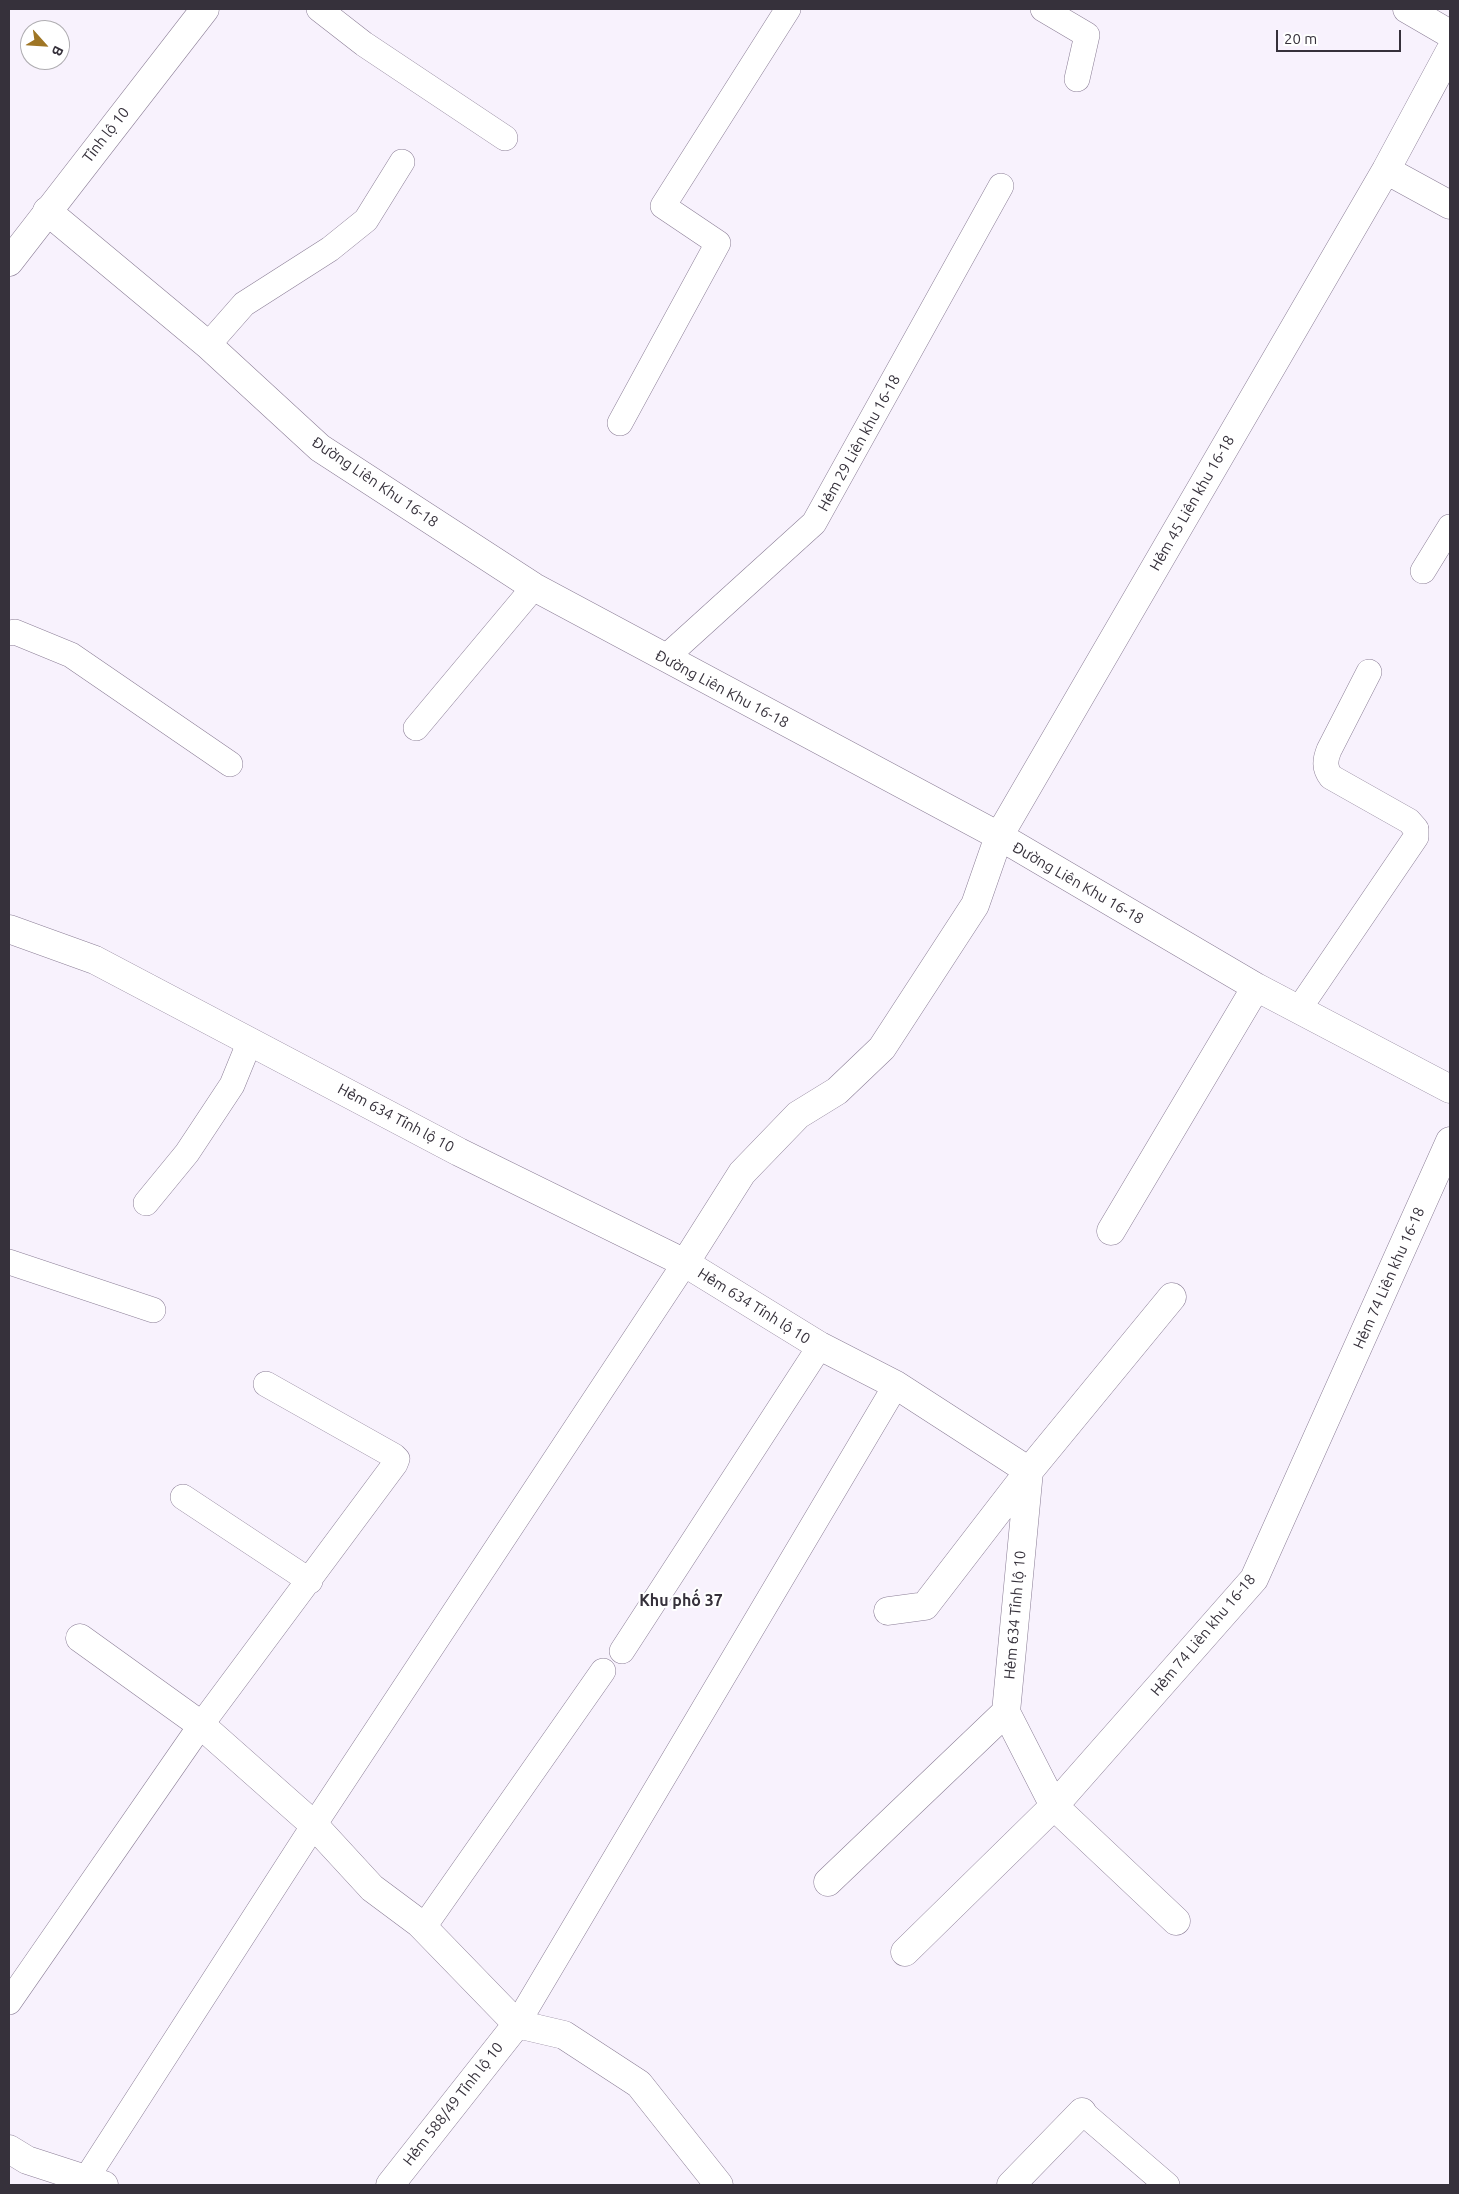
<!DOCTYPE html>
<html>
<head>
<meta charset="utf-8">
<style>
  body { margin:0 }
  #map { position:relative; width:1459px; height:2194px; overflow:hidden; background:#f8f2fd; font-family:Ubuntu,sans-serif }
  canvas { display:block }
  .frame { position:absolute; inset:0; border:10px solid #36313b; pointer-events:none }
  .north { position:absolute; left:20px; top:20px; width:50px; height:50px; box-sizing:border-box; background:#fff; border:1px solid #afadb1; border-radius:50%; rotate:116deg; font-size:14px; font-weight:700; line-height:20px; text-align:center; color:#36313b }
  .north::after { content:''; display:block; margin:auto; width:18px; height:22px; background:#9f7625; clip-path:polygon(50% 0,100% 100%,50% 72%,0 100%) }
  .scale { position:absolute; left:1276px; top:30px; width:125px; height:22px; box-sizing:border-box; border:2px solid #36313b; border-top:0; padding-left:6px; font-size:15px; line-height:18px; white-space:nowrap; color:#36313b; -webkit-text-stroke:4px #fff; paint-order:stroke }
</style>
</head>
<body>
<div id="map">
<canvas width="1459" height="2194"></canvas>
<div class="frame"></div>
<div class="north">B</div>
<div class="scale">20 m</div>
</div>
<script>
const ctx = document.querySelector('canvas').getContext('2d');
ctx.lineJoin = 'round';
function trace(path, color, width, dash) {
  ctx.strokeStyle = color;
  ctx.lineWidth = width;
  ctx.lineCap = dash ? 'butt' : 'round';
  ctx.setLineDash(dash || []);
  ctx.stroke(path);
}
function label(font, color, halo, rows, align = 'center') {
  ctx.font = font + ' Ubuntu,sans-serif';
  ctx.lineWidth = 4;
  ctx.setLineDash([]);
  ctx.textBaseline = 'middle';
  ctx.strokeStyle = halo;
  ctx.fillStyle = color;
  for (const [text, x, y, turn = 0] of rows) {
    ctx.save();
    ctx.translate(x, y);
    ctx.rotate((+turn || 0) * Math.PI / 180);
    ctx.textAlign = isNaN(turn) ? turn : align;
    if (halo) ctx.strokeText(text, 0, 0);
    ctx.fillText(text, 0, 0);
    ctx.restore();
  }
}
const lane = new Path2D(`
  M319,9L364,44L505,138
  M1043,9L1087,35L1077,79
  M208,345L244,304L330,249L366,220L402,162
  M620,423L718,243L663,206L788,9
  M1423,571L1450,527
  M9,633L15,632L71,655L230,764
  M665,658L814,523L1001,186
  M416,728L534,587
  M1299,1009L1416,837V829L1409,821L1331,777C1324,768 1325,760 1329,750L1369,672
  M146,1203L187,1153L232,1085L250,1041
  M9,1262L153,1310
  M183,1497L310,1581
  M622,1651L820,1346
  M423,1928L603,1671
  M9,2002L201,1725L395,1464L397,1459L394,1456L266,1384
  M517,2024L896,1385
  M1082,2112L1167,2185
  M86,2179L314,1825L685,1263`);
const street = new Path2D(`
  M1407,9L1450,34
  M1386,170L1450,205
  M47,211L208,345L320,448L534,587L999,836L1256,987L1450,1089
  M9,929L95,960L459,1152L685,1263L820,1346L896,1385L1029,1471L1006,1712L1054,1806L1176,1921
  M1111,1231L1256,987
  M685,1263L742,1173L798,1115L837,1091L882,1048L975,905L999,836L1386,170L1450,51
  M888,1611L925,1606L1029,1471L1172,1297
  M80,1638L201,1725L314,1825L372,1888L419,1923L517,2024L564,2035L639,2084L719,2185
  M828,1882L1006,1712
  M905,1952L1054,1806L1254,1579L1450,1141
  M9,2149L27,2160L104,2185
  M390,2185L517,2024
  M1011,2185L1082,2112`);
const primary = new Path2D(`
  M9,262L205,9`);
const streetNames = [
  ["Tỉnh lộ 10",106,135,-52],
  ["Hẻm 29 Liên khu 16-18",859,443,-61],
  ["Đường Liên Khu 16-18",375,482,34],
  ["Hẻm 45 Liên khu 16-18",1192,503,-60],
  ["Đường Liên Khu 16-18",722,689,28],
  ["Đường Liên Khu 16-18",1078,883,30],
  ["Hẻm 634 Tỉnh lộ 10",396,1118,28],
  ["Hẻm 74 Liên khu 16-18",1389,1278,-66],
  ["Hẻm 634 Tỉnh lộ 10",754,1306,32],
  ["Hẻm 634 Tỉnh lộ 10",1015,1615,-85],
  ["Hẻm 74 Liên khu 16-18",1203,1635,-50],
  ["Hẻm 588/49 Tỉnh lộ 10",453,2104,-52]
];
const neighbourhoodNames = [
  ["Khu phố 37",681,1601]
];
trace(lane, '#8b7e96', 26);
trace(street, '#8b7e96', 29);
trace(primary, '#8b7e96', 29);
trace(lane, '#fff', 25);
trace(street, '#fff', 28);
trace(primary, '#fff', 28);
label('15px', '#36313b', '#fff', streetNames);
label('bold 16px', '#36313b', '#fff', neighbourhoodNames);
</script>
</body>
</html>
